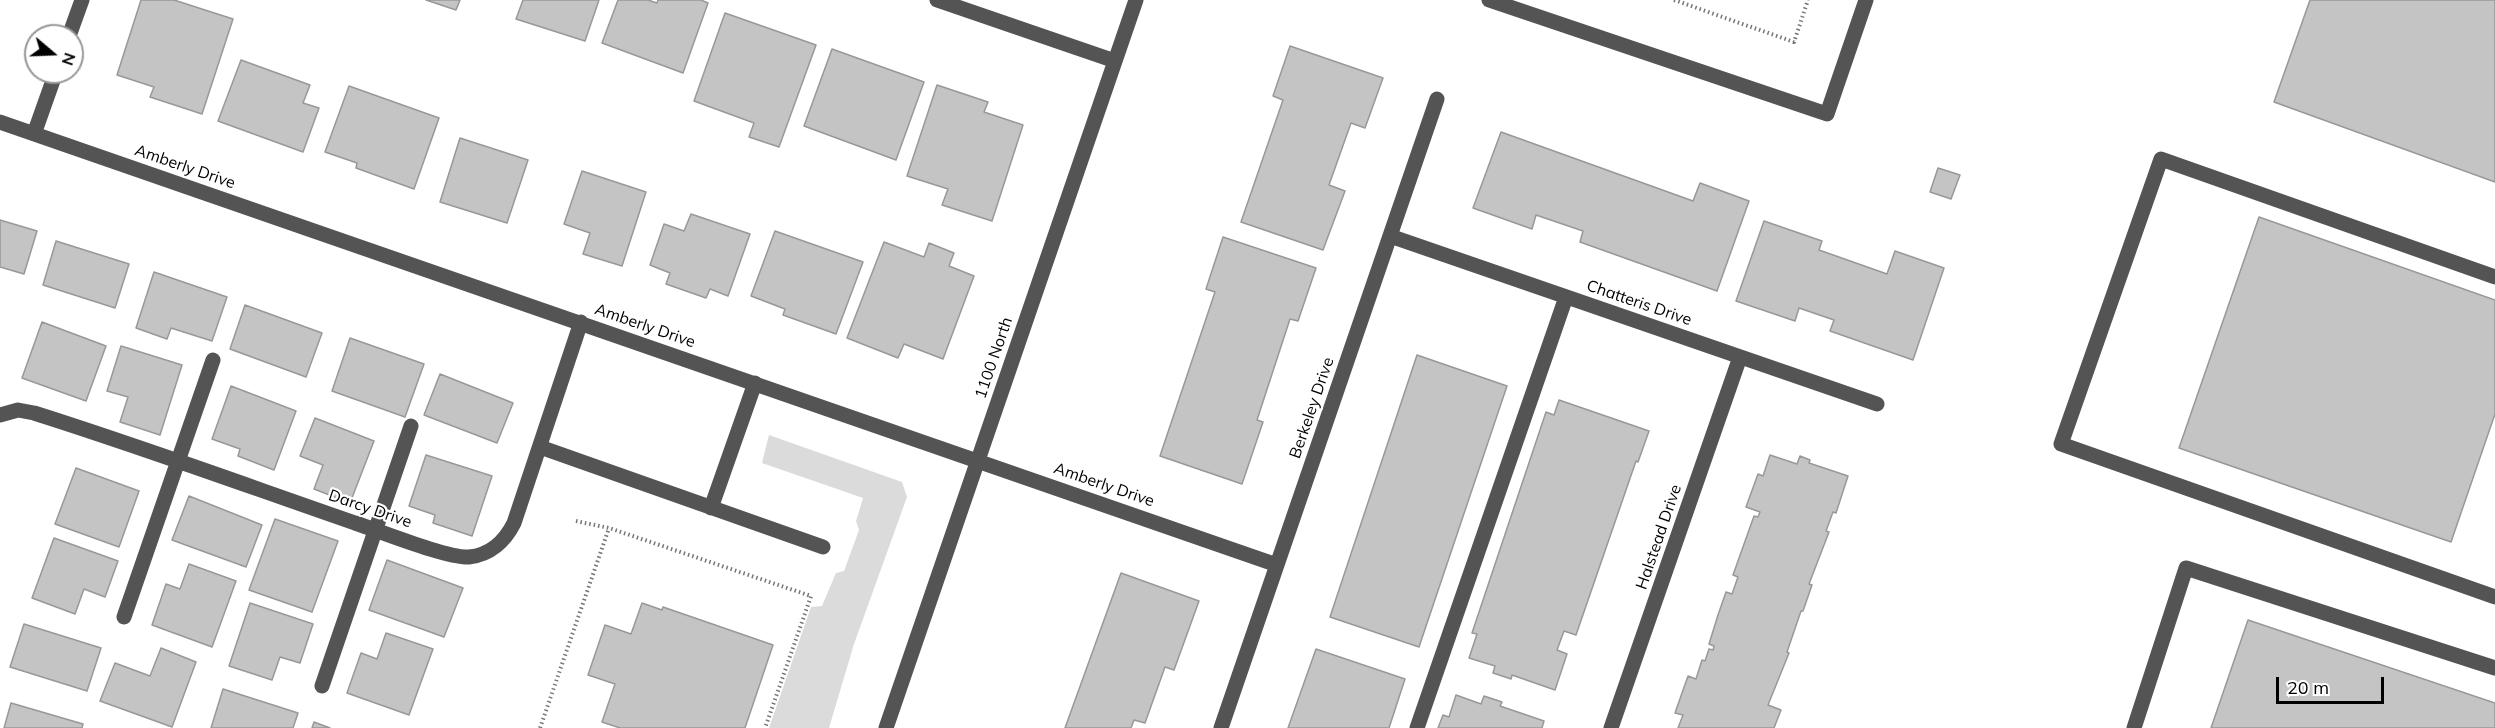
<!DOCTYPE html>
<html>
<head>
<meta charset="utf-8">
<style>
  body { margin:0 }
  #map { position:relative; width:2495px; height:728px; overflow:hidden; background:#fff; font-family:Mulish,sans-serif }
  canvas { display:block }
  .north { position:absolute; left:24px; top:24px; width:60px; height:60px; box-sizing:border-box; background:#fff; border:2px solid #999; border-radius:50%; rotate:109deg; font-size:16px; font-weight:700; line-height:24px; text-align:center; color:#000 }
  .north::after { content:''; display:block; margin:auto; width:21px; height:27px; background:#000; clip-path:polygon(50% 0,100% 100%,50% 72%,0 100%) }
  .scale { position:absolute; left:2276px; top:677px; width:108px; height:27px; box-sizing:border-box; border:3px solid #000; border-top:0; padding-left:8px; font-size:18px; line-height:21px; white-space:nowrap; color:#000; -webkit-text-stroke:4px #fff; paint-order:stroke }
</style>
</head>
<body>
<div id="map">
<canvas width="2495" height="728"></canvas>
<div class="north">N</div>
<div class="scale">20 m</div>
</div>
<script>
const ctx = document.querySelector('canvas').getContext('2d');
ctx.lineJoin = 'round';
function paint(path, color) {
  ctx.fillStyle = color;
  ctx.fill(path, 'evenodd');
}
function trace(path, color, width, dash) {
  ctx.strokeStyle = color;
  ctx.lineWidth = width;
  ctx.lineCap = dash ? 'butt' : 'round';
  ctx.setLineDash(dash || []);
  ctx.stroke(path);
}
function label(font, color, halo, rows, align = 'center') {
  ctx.font = font + ' Mulish,sans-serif';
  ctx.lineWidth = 4.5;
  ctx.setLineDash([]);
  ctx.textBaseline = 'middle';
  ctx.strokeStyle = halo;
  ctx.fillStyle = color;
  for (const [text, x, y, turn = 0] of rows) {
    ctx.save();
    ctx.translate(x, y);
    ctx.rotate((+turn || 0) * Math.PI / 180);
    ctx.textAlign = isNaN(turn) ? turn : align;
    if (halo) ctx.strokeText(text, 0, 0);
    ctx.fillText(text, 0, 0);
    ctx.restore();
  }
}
const green = new Path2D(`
  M769,435L902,482L907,497L854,644L829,728H769L811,607L822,606L836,573L844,571L859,530L856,521L863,498L762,463Z`);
const building = new Path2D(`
  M141,0H174L233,19L202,114L150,97L154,87L117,75Z
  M426,0H460L456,10Z
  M523,0H599L585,41L516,19Z
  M618,0H648L657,3L658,0H701L708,3L683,73L602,43Z
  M2310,0H2495V182L2274,102Z
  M725,13L816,45L779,147L749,137L754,123L694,101Z
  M1290,46L1383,78L1365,128L1351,123L1329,185L1345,191L1323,250L1241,222L1283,100L1273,96Z
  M832,49L924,82L896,160L804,126Z
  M241,60L310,85L303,103L319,108L303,152L218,121Z
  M937,85L988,102L984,112L1023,125L992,221L942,205L948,189L907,176Z
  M349,86L439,118L414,189L356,168L357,163L325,152Z
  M1501,132L1693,201L1700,183L1749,201L1717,291L1580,242L1583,231L1536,215L1532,229L1473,208Z
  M460,138L528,160L507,223L440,202Z
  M1938,168L1960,175L1951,199L1930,192Z
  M582,171L646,192L622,266L583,254L590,233L564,224Z
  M691,214L750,234L728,296L710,289L706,298L666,284L670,273L650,265L664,224L684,231Z
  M2259,217L2495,300V414L2451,542L2179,448Z
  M0,220L37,231L24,274L0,267Z
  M1764,221L1822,241L1819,250L1887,274L1895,251L1944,268L1913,360L1830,331L1834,320L1799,308L1795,321L1736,301Z
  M775,231L863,262L836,334L783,315L785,309L751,296Z
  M1223,237L1316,268L1298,321L1290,319L1257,420L1263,422L1242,484L1160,456L1215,292L1206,289Z
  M56,241L129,264L115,308L43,285Z
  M884,242L924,257L929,243L954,253L949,266L974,276L943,359L904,344L898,358L847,338Z
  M154,272L227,297L212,341L171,328L167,339L136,328Z
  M245,305L322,333L306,377L230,349Z
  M42,322L106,346L86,401L22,378Z
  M350,338L424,364L405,417L332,391Z
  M121,346L182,365L160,435L120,422L128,397L107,391Z
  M1417,355L1507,386L1419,647L1330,617Z
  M440,374L513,403L497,443L424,415Z
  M231,386L296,411L274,470L238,456L240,449L212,439Z
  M1559,400L1649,431L1638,462L1636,461L1576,635L1564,631L1557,650L1567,654L1555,690L1512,675L1511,679L1493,673L1495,666L1469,658L1477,634L1472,633L1546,412L1554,415Z
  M315,418L374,441L350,503L314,489L323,465L300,456Z
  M426,455L492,476L472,536L433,523L435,515L409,506Z
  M1770,455L1797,464L1800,456L1810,460L1809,463L1848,476L1836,513L1833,512L1826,531L1829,532L1809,584L1812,585L1803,611H1801L1787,652L1789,653L1768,705L1781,710L1774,728H1678L1683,715L1675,713L1688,676L1696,679L1702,660L1705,661L1709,649L1713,650L1714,646L1709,644L1718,615L1726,592L1732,594L1738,577L1733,575L1754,516L1758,517L1760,512L1746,507L1758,474L1763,476Z
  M76,468L139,491L119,547L55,524Z
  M189,496L262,525L246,567L172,540Z
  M275,519L338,541L312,612L249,590Z
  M54,538L118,561L105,597L84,589L75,614L32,598Z
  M387,560L463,588L444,637L369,610Z
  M189,564L236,581L212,647L152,625L166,584L180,589Z
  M1121,573L1199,601L1174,670L1165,667L1145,723L1134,720L1131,728H1065Z
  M250,603L313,624L300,663L280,657L272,680L229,666Z
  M642,603L662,610L663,607L773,645L745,728H620L602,722L615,684L588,675L605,625L631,634Z
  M2248,620L2495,703V728H2211Z
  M24,624L101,648L87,691L10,667Z
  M386,633L433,649L409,715L347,693L361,653L377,659Z
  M161,648L196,662L172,727L100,701L115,663L150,676Z
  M1316,649L1405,679L1389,728H1288Z
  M223,689L298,713L293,728H211Z
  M1456,695L1481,704L1484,696L1502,702L1500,706L1544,721L1542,728H1438L1443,715L1449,717Z
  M11,703L83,724L82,728H4Z
  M314,722L330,728H312Z`);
const path = new Path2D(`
  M1674,0L1794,42L1808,0
  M576,521L609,528L811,596L765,728
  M540,728L609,528`);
const minor = new Path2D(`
  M937,0L1115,61
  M1489,0L1827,114L1866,0
  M69,36L82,0
  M0,122L1277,565
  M34,134L56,72
  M1390,236L1877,404
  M2495,277L2161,159L2061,444L2495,597
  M0,415L18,410L34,413C142,447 248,486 355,523C380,531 446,558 469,557C490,555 505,541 514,523L581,322
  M540,447L823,547
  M711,508L755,383
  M124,617L213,360
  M322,686L411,426
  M886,728L1136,0
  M1221,728L1437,99
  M1417,728L1566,297
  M1611,728L1740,357
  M2134,728L2186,568L2495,668`);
const streetNames = [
  ["Amberly Drive",185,167,19],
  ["Chatteris Drive",1639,303,19],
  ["Amberly Drive",645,326,19],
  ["1100 North",994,358,-71],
  ["Berkeley Drive",1312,408,-71],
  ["Amberly Drive",1104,485,19],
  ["Darcy Drive",370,509,19],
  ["Halstead Drive",1659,537,-71]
];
paint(green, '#dbdbdb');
paint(building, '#c4c4c4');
trace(building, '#989898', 1.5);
trace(path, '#767676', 4, [1.5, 3]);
trace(minor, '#545454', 15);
label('16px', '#000', '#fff', streetNames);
</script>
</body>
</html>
